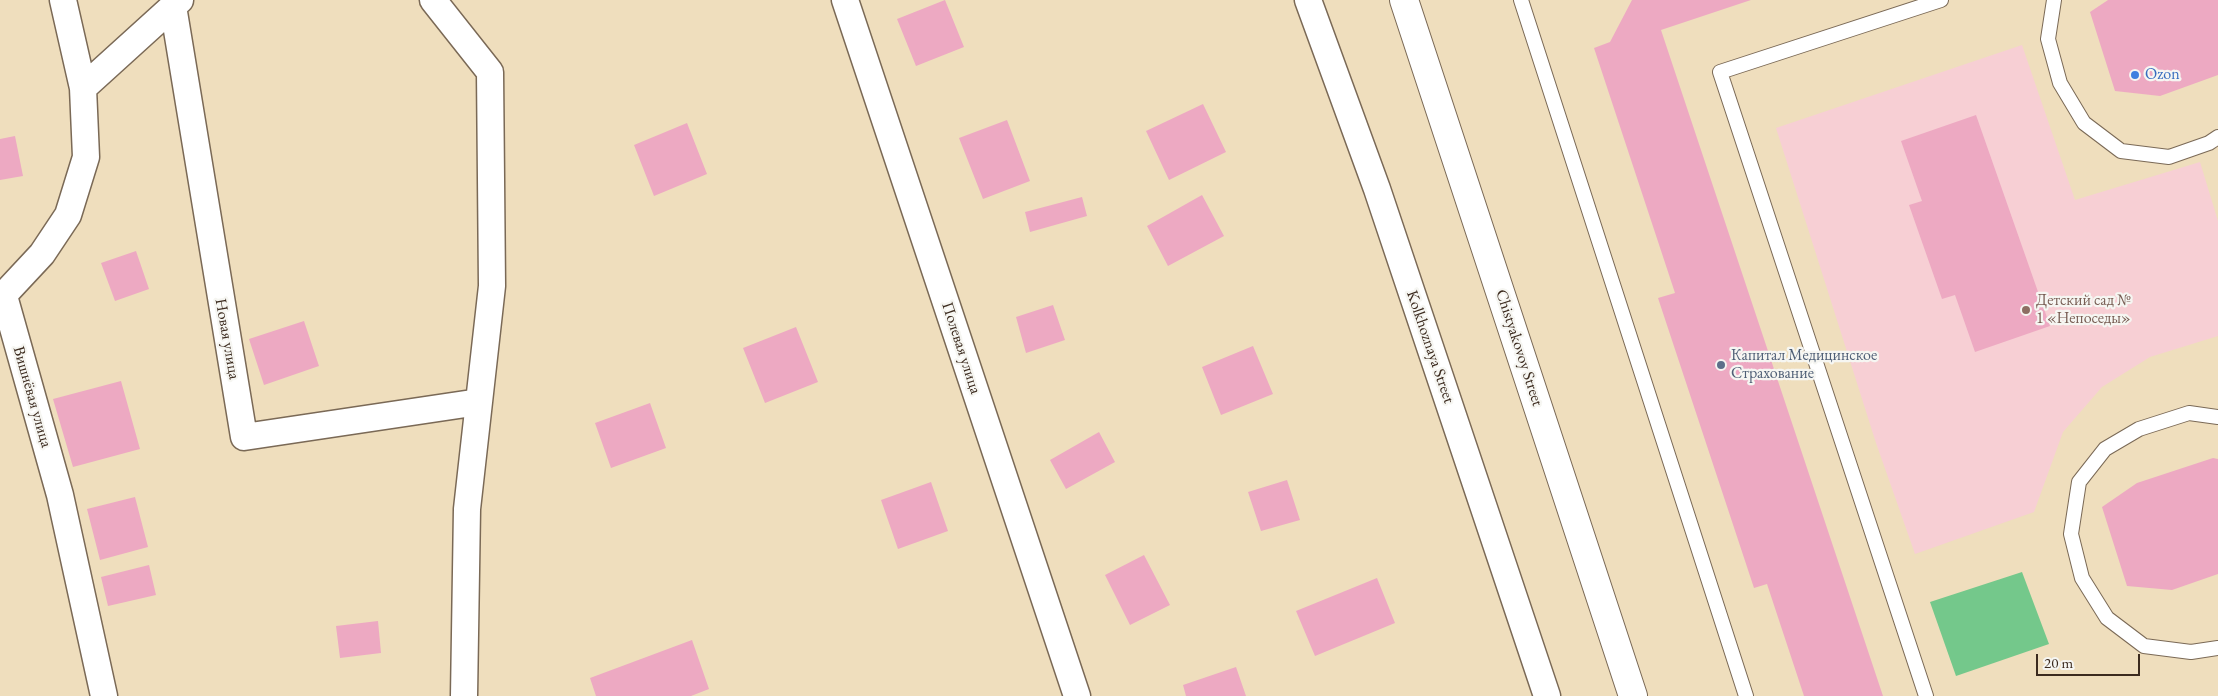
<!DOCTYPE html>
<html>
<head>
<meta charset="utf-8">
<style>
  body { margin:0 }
  #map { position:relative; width:2218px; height:696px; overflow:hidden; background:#efdebd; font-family:"EB Garamond",serif }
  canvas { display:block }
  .scale { position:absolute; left:2036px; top:654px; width:104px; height:22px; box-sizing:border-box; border:2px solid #3b2a1e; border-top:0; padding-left:6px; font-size:15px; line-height:18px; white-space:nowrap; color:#3b2a1e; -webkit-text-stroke:4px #f6f6f2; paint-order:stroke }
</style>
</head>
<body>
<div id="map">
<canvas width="2218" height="696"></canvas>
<div class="scale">20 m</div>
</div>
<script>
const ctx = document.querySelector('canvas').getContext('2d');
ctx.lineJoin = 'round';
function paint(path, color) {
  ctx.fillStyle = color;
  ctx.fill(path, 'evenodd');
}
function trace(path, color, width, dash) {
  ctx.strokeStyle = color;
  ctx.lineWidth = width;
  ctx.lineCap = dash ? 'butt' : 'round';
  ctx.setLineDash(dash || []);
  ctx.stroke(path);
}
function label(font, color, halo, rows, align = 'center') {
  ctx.font = font + ' "EB Garamond",serif';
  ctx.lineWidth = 4.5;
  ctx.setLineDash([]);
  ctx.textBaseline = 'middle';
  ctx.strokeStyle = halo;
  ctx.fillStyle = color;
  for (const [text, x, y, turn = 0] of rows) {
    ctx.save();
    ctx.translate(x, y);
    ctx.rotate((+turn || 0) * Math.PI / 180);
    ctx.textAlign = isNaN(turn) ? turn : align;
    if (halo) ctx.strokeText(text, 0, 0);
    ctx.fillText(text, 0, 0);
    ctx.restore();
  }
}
const built = new Path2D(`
  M2022,45L2075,200L2200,162L2218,221V336L2150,357L2102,387L2063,432L2034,512L1915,554L1876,443L1776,128Z`);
const green = new Path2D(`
  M2022,572L2049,644L1956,676L1930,602Z`);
const building = new Path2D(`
  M945,0L964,47L916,66L897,19Z
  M1632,0H1751L1661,30L1883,696H1804L1767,584L1754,588L1658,298L1675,293L1594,48L1610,42Z
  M2108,0H2218V75L2160,96L2115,91L2090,12Z
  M1203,104L1226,152L1169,180L1146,131Z
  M1976,115L2050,326L1975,352L1955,295L1942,299L1909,205L1922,201L1901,141Z
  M1007,120L1030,181L983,199L959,138Z
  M687,123L707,174L654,196L634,145Z
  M15,136L23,176L0,180V139Z
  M1202,195L1224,236L1168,266L1147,226Z
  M1082,197L1087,216L1030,232L1025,212Z
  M136,251L149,289L115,301L101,263Z
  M1053,305L1065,340L1026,353L1016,317Z
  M304,321L319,366L264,385L249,339Z
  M796,327L818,382L765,403L743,348Z
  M1253,346L1273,394L1221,415L1202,367Z
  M121,381L140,449L73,467L53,399Z
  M650,403L666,448L611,468L595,423Z
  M1099,432L1115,462L1066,489L1050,460Z
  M2213,458L2218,459V574L2172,590L2127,586L2102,507L2137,483Z
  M1287,480L1300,520L1261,531L1248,492Z
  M931,482L948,531L898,549L881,500Z
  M135,497L148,547L100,560L87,509Z
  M1144,555L1170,605L1130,625L1105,575Z
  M149,565L156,595L108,606L101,577Z
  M1377,578L1395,623L1315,656L1296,611Z
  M378,621L381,653L340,658L336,626Z
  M692,640L709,689L691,696H596L590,678Z
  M1236,667L1246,696H1186L1183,685Z`);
const service = new Path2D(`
  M1521,0L1746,696
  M2054,0L2048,39L2060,83L2084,123L2121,151L2169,157L2209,143L2218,137
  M2218,417L2189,413L2139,429L2105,449L2079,482L2071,534L2082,578L2107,618L2144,646L2191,652L2218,648
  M1926,696L1720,72L1941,0`);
const minor = new Path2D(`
  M433,0L490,72L492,286L467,509L464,696
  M845,0L1077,696
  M1308,0L1377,189L1547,696
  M173,6L244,437L479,402
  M83,88L180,0
  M4,296L60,495L104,696
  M0,299L42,254L68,215L86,157L83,88L63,0`);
const tertiary = new Path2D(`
  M1404,0L1633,696`);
const markers = [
  [2135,75,5,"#3f7fe0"],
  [2026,310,5,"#8d6e63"],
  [1721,365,5,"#5c6f8a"]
];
const shopNames = [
  ["Ozon",2145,75]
];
const educationNames = [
  ["Детский сад №",2036,301],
  ["1 «Непоседы»",2036,319]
];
const streetNames = [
  ["Новая улица",227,339,80],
  ["Kolkhoznaya Street",1430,347,71],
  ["Полевая улица",961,348,72],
  ["Chistyakovoy Street",1519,348,72],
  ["Вишнёвая улица",32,397,74]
];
const serviceNames = [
  ["Капитал Медицинское",1731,356],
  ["Страхование",1731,374]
];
paint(built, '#f7cfd4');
paint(green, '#74c88b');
paint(building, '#eda9c2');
trace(service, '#7a6956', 16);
trace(minor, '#7a6956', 29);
trace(tertiary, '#7a6956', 30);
trace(service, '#fff', 14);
trace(minor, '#fff', 26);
trace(tertiary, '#fff', 28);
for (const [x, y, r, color] of markers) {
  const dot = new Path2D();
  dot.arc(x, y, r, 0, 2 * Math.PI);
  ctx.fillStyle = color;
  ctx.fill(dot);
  trace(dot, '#f6f6f2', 2);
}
label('16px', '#366cbe', '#f6f6f2', shopNames, 'left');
label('16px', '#785e54', '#f6f6f2', educationNames, 'left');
label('16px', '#3b2a1e', '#f6f6f2', streetNames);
label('16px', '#4e5e75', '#f6f6f2', serviceNames, 'left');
</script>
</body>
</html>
